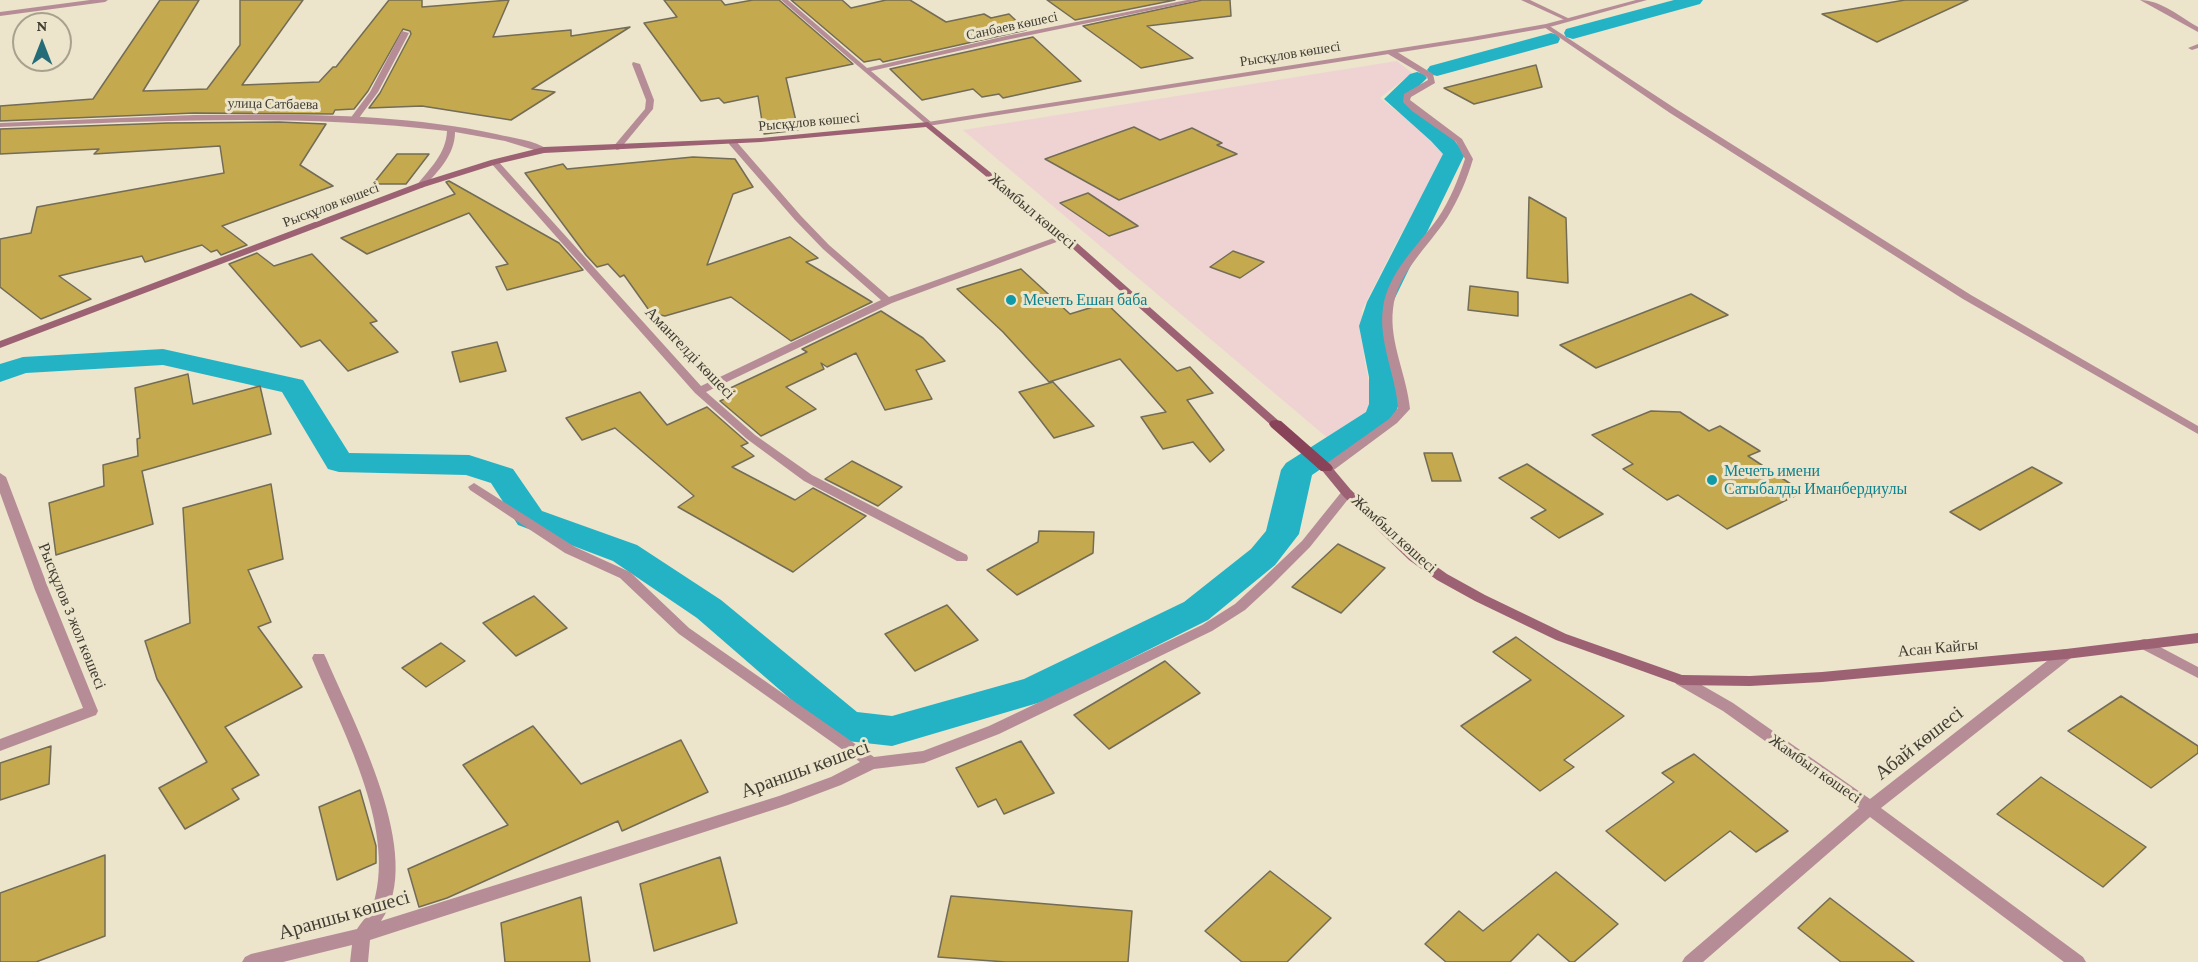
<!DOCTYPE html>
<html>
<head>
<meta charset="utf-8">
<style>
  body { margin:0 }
  #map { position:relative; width:2198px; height:962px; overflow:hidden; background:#ece4cb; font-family:"Crimson Pro",serif }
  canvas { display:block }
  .north { position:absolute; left:12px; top:12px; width:60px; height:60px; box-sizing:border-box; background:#ece4cb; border:2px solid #a7a18e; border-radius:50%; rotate:0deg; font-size:16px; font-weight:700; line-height:24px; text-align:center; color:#403d33 }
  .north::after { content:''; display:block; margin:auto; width:21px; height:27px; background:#246c78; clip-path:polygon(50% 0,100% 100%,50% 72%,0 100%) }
</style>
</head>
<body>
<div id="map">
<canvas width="2198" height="962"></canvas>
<div class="north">N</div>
</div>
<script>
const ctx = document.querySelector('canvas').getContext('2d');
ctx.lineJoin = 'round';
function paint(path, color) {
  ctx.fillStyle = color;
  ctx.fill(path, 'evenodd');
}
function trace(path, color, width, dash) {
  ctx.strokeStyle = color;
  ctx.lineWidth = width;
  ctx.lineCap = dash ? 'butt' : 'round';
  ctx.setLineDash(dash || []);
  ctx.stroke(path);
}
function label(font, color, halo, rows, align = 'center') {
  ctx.font = font + ' "Crimson Pro",serif';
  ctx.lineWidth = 6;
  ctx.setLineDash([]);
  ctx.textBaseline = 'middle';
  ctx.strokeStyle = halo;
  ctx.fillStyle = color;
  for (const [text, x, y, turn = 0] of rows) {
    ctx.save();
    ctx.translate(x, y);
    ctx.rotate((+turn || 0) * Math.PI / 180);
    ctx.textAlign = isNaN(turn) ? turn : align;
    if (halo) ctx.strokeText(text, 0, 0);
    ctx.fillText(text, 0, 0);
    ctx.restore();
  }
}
const commercial = new Path2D(`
  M1397,61L1412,73L1380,98L1444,148L1442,161L1396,243L1362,310L1364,357L1370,388V410L1330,440L963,130Z`);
const canal = new Path2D(`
  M1674,0H1703L1700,4L1573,39L1566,37L1564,33L1566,29Z
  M1551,33L1558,35L1560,39L1558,43L1437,76L1430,74L1427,70L1430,66Z
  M1417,72L1424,74L1427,78L1406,99L1447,131L1465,154L1393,302L1387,326L1397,377L1399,404L1394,417L1389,423L1312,475L1299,534L1275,565L1208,620L1048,700L892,746L847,741L833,736L697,618L613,561L518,525L491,483L466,475L339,472L328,469L282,392L163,365L26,373L0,382V364L23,357L163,349L303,380L349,453L469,455L513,469L542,511L637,545L721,600L857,712L892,716L1024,679L1184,602L1251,549L1266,531L1281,470L1286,463L1366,412L1369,404V377L1359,326L1367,302L1443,154L1431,141L1384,99L1410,74Z`);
const building = new Path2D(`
  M160,0H199L143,91L207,89L240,45V0H303L242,85L319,82L333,67H336L389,0H422V7L509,0L493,37L571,30V36L630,27L532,89L555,92L511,120L422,106L369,108L380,93L411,34L410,31L403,29L368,91L354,109L335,110L333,114L194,113L0,121V106L93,99Z
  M664,0H721L725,5L753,0H779L853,64L786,78L798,130L764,134L758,96L724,103L719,98L701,101L644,23L677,17Z
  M791,0H842L851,8L886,0H910L946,22L984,14L991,18L1009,14L1026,30L883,62L880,59L864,62Z
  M1047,0H1175L1075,20Z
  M1202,0H1230L1231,16L1147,26L1193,58L1141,68L1083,26Z
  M1905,0H1968L1877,42L1822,14Z
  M1033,37L1081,81L1003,98L999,94L982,97L973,89L922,100L890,69Z
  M1536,65L1542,87L1474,104L1444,88Z
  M279,122L326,124L300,165L333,186L222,226L247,245L221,255L217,250L211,252L202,245L145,262L142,256L59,276L91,299L41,319L0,287V239L31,233L37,207L224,173L220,146L94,154L99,149L0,154V129L168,123Z
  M1134,127L1160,140L1192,128L1222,143L1217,145L1237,154L1119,200L1045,159Z
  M397,154H429L406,184H373Z
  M693,157L735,159L753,187L733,194L707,265L790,237L818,258L806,262L872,302L791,341L731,297L665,316L651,313L624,275L620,277L608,264L597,267L586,255L525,173L563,164L567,169Z
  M449,181L559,243L583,270L507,290L496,267L508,264L469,213L367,254L341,238L455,194L446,182Z
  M1088,193L1138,226L1109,236L1060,203Z
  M1529,197L1566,218L1568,283L1527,278Z
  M1233,251L1264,262L1240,278L1210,267Z
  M257,253L274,266L312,254L377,321L370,323L398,352L348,371L320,340L301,347L229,264Z
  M1021,269L1070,314L1106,303L1177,371L1190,367L1213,393L1187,400L1224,450L1210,462L1193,442L1163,449L1141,417L1166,412L1120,359L1049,382L1003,332L957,289Z
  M1470,286L1518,292V316L1468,310Z
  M1691,294L1728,315L1596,368L1560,345Z
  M881,311L923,338L945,361L916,370L932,399L885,410L856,353L827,367L821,363L824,369L786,387L816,409L761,436L720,401L731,396L724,391L807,352L802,349Z
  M497,342L506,371L460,382L452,352Z
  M188,374L193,404L260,386L271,434L142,471L153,524L56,555L49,503L104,486L103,465L138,456L137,439L140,438L135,388Z
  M1053,382L1094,426L1054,438L1019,392Z
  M640,392L667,425L707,407L748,443L741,446L754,456L732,467L795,500L813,488L866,516L793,572L678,507L694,496L615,428L582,440L566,418Z
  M1651,411L1680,412L1709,431L1720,426L1760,451L1748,456L1803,492L1727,529L1678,495L1667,500L1623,469L1633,464L1592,435Z
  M1424,453H1452L1461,481H1432Z
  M852,461L902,487L878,506L825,479Z
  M1527,464L1603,514L1559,538L1531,518L1546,510L1499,478Z
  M2032,467L2062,483L1980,530L1950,512Z
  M271,484L283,559L248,570L271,622L258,627L302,687L225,727L259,775L232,789L239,799L185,829L159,788L207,762L157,679L145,641L190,623L183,508Z
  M1039,531L1094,532L1093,553L1017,595L987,570L1038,542Z
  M1338,544L1385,568L1341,613L1292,587Z
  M534,596L567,628L516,656L483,623Z
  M947,605L978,640L915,671L885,634Z
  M1516,637L1624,716L1564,760L1574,767L1540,791L1461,726L1531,680L1493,652Z
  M441,643L465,661L426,687L402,668Z
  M1165,661L1200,693L1109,749L1074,715Z
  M2121,696L2198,746V753L2151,788L2068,731Z
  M533,726L581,784L681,740L708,792L622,831L618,821L447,898L419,907L408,869L508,825L463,765Z
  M1021,741L1054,793L1004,814L996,799L978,807L956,768Z
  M51,746L49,784L0,800V763Z
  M1694,754L1788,831L1756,852L1730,831L1665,881L1606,831L1674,782L1662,773Z
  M2041,777L2146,847L2103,887L1997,814Z
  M360,790L376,846V863L337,880L319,807Z
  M105,855V936L36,962H0V893Z
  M720,857L737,923L654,951L640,884Z
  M1270,871L1331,918L1287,962H1242L1205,931Z
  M1556,872L1618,924L1574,962H1570L1538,934L1510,962H1446L1425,944L1459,911L1483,931Z
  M951,896L1132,911L1128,962H1006L938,957Z
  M581,897L590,962H505L501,923Z
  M1830,898L1914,962H1841L1798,928Z`);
const minor = new Path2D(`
  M90,0H108L105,2L0,16V12Z
  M781,0H788L867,68L1006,36L1187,0H1200L1006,40L871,71L931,122V126H928Z
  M1521,0H1530L1572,20L1567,21Z
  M2140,0C2161,0 2180,17 2198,27V32Z
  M1544,25H1548L1676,109L1971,295L2198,426V434L1963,299L1670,113L1544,27Z
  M402,31L409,33L378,92L356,122H350L349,120L370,92Z
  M2198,44V48L2192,50L2188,48Z
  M1388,50H1394L1433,74L1435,83L1411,97L1410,100L1462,139L1473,159C1467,180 1458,200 1447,218C1428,247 1397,273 1393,309C1389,342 1407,376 1410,409L1397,423L1331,472H1323L1321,469L1323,466L1389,419L1398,408C1396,376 1378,341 1383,308C1388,272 1418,246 1438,218C1450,200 1458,180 1465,159L1456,142L1412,111L1403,102L1404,94L1428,80L1427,77L1388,54Z
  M633,62L640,64L654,100L653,109L620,149L617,150L613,147L645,109L646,100L632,64Z
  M729,140H735L801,216L829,245L889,297L1062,235H1068L1070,237L892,303L706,392L755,435L812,475L967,555L968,558L967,561H957L804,481L747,439L695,393L490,162L497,160L701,386L881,300L823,249L795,220L729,144Z
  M0,473L6,477L49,590L98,711L96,715L0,751V739L83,708L35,590L0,493Z
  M474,483L575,547L630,572L689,628L874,757L923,751L989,726L1202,625L1235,604L1261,580L1302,541L1343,490H1351L1353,493L1310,547L1271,586L1245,610L1212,631L999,734L924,763L874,769L841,785L788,805L370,940L368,962H350L352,945L283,962H242L245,957L251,954L357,929C362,921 372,912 374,902C396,826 341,728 312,658L314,654H324L326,658C353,722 427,857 381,921L779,796L831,777L860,762L679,634L620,578L565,553L470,490L468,487Z
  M2145,639L2198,667V678L2140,648L2138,644L2140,640Z
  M2066,649L2071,650L2073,654L2071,658L1881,808L2083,957L2086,962H2064L1870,817L1703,962H1682L1685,957L1859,808L1723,711L1676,684L1674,680L1676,676L1681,675L1686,676L1733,703L1870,799L2061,650Z`);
const tertiary = new Path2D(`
  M1636,0H1647L1546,28L1472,41L928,126L924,124L928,122L1472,37L1546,24Z
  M194,115C294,114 397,113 496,134C512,138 535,140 548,150L544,153L505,141L455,132C455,155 438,171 424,187L421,188L417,185C430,168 446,154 447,131C298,113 149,121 0,127V123Z`);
const secondary = new Path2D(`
  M928,122L1068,235L1280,422L1282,424L1280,426H1272L1062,239L926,127L761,142L544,153L497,164L424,187L0,348V341L418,183L491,160L544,147L761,138Z
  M1326,464L1330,465L1351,490L1419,554L1447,574L1485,595L1566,634L1682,675L1750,676L1822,672L2066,649L2198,633V643L2066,659L1822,682L1750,686L1681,685L1556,640L1475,601L1437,580L1409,560L1343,496L1320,468Z`);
const primary = new Path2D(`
  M1276,420L1281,421L1331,465L1333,468L1331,471H1321L1271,427L1269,424L1271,421Z`);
const markers = [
  [1011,300,6,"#0f9aa8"],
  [1712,480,6,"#0f9aa8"]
];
const farStreetnames = [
  ["Санбаев көшесі",1012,26,-12],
  ["Рысқұлов көшесі",1290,54,-9],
  ["улица Сатбаева",273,104,1],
  ["Рысқұлов көшесі",809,122,-5],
  ["Рысқұлов көшесі",331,205,-21]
];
const streetNames = [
  ["Жамбыл көшесі",1032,211,40],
  ["Амангелді көшесі",690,353,46],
  ["Жамбыл көшесі",1394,534,42],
  ["Рысқұлов 3 жол көшесі",72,616,68],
  ["Асан Кайгы",1938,648,-5],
  ["Жамбыл көшесі",1815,769,35]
];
const cultureNames = [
  ["Мечеть Ешан баба",1023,300],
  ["Мечеть имени",1724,471],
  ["Сатыбалды Иманбердиулы",1724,489]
];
const nearStreetnames = [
  ["Абай көшесі",1919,743,-38],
  ["Араншы көшесі",805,769,-20],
  ["Араншы көшесі",344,915,-16]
];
paint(commercial, '#eed3d2');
paint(canal, '#24b3c5');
paint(building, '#c4a94f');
trace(building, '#736c56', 1.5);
paint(minor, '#b68d97');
paint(tertiary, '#b68d97');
paint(secondary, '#9c6273');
paint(primary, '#884359');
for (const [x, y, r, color] of markers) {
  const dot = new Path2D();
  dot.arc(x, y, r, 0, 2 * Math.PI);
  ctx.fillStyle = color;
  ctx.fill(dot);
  trace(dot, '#ece4cb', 2);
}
label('14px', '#403d33', '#ece4cb', farStreetnames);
label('16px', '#403d33', '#ece4cb', streetNames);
label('16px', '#0d838f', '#ece4cb', cultureNames, 'left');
label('20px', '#403d33', '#ece4cb', nearStreetnames);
</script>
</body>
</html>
